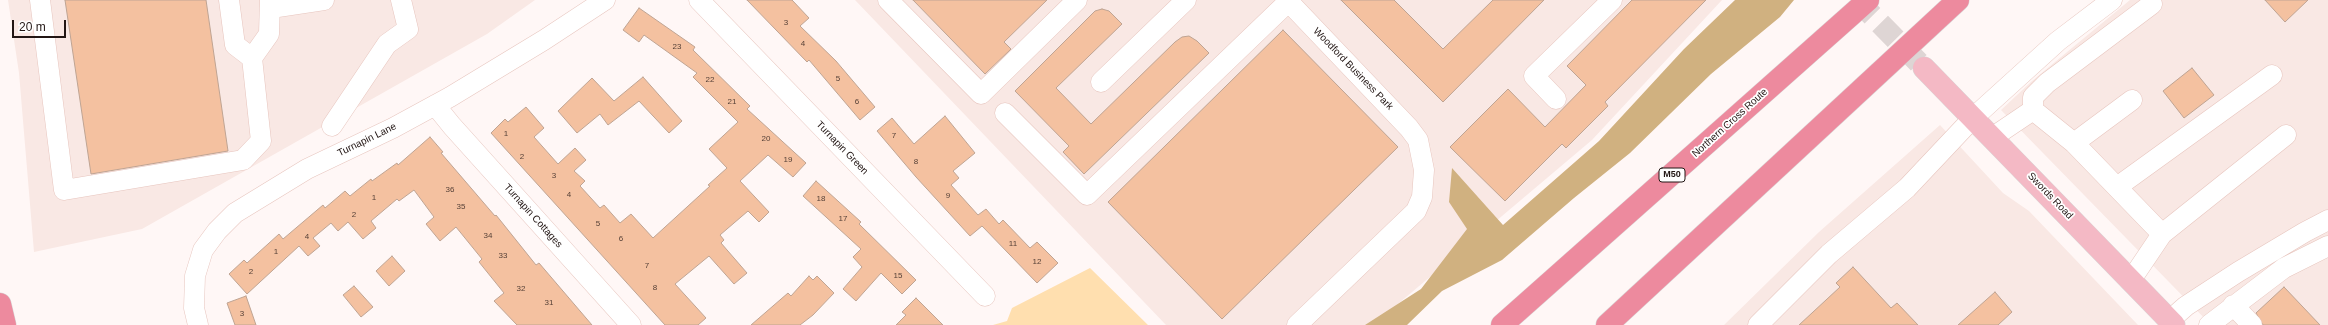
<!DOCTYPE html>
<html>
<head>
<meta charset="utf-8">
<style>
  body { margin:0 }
  #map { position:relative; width:2328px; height:325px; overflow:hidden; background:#fff7f6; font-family:Helvetica,sans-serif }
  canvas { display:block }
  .scale { position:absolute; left:12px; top:20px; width:54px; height:18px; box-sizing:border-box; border:2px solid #221614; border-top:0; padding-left:5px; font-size:12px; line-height:14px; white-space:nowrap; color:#221614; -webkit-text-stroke:3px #fff; paint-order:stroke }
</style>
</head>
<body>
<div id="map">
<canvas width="2328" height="325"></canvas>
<div class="scale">20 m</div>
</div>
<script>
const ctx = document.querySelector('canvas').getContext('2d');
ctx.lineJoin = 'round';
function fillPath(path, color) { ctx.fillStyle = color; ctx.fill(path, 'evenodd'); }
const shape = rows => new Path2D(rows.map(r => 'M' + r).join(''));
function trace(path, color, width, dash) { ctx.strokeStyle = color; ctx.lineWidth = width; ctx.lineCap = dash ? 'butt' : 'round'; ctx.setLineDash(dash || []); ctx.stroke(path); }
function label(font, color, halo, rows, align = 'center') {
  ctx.font = font + ' Helvetica,sans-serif'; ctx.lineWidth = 3.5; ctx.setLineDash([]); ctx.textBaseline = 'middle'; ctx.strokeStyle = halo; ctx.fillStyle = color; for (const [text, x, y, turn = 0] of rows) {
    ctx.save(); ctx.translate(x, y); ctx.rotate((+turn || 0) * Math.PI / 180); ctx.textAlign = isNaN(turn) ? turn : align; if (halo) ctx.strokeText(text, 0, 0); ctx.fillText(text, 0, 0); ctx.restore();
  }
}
fillPath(shape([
  [8,0,535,0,487,34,142,229,34,252,19,73],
  [855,0,1722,0,1592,140,1373,325,1166,325],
  [2130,0,2328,0,2328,325,2211,325,2001,110,2032,81],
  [1940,125,2003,193,2029,211,2138,325,1724,325,1819,232]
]), '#f9e8e4');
fillPath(shape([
  [1090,268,1148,325,993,325,1007,321,1012,308]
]), '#ffdfaf');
fillPath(shape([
  [1735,0,1794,0,1780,17,1711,74,1630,153,1574,198,1502,260,1442,291,1407,325,1365,325,1421,289,1467,229,1449,202,1452,168,1503,225,1599,141,1684,49]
]), '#d0b180');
const building = shape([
  [65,0,206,0,228,151,91,174,65,0],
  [747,0,792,0,809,18,800,26,836,61,875,107,860,120,809,60,807,62,747,0],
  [913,0,1047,0,1004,42,1011,49,985,74,913,0],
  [1341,0,1394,0,1443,49,1493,0,1544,0,1443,102,1341,0],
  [1632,0,1706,0,1605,102,1608,106,1566,148,1562,144,1505,201,1450,147,1508,89,1545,127,1586,85,1567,66,1632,0],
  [2265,0,2308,0,2285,22,2265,0],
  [639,8,695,47,693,50,750,106,747,109,806,163,793,177,768,155,740,181,769,212,759,222,748,211,720,235,724,240,721,243,747,273,734,284,709,256,675,284,706,318,698,325,665,325,491,133,505,119,508,122,526,107,544,128,534,137,558,164,575,148,586,160,574,171,585,181,580,186,600,208,604,205,620,223,631,214,653,238,710,186,708,185,727,168,709,149,738,122,693,77,697,73,644,35,639,42,623,30,639,8],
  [1102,9,1109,11,1122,24,1056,88,1091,124,1175,42,1182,37,1189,36,1197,41,1209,53,1084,174,1063,152,1069,146,1015,91,1095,11,1102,9],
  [1283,30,1398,147,1222,319,1108,202,1283,30],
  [2192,68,2214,95,2184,118,2163,91,2192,68],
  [643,77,682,121,669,133,639,101,608,125,600,114,577,133,558,111,592,78,614,101,643,77],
  [945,116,975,153,953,171,959,178,951,185,978,215,986,209,999,224,1003,220,1030,248,1037,242,1058,263,1037,283,982,226,970,236,916,177,877,131,892,118,914,144,945,116],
  [430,137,443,152,441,153,495,216,496,215,536,265,539,263,592,325,517,325,494,301,504,293,479,262,482,259,456,227,440,241,426,224,434,217,414,190,399,201,397,199,371,221,376,228,363,239,348,222,338,231,331,223,313,238,320,246,308,256,299,246,247,294,229,274,244,260,247,263,279,234,283,239,323,205,325,208,345,191,350,196,371,179,372,181,397,163,398,165,430,137],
  [816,181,861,222,859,224,916,280,902,294,881,273,856,301,843,289,862,267,853,257,861,249,803,196,816,181],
  [392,256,405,271,389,286,376,271,392,256],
  [1853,267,1891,308,1897,303,1918,325,1799,325,1840,287,1836,283,1853,267],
  [809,276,813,280,817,276,834,293,813,315,800,325,751,325,788,293,791,296,809,276],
  [354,286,373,307,361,317,343,295,354,286],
  [2284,287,2320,325,2263,325,2256,313,2284,287],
  [1995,292,2012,312,1998,325,1958,325,1995,292],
  [246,296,256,325,235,325,227,303,246,296],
  [916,298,943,325,896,325,906,315,902,312,916,298]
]);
fillPath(building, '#f4c1a0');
trace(building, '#bfa493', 1);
trace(shape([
  [1857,0,1924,68]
]), '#ded5d4', 22, [22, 11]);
const minor = shape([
  [40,0,64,190,243,160,261,141,252,58,269,34,270,0],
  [229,0,235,45,252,58],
  [699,0,985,296],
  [888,0,981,94,1077,0],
  [1287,0,1409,128,1418,140,1424,170,1422,197,1416,211,1297,325],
  [271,8,324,0],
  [1101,82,1186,0],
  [1556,99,1534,76,1612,0],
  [435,105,452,126,631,325],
  [2033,110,2033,97,2047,83,2152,4],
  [1005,113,1087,195,1288,2],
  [332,126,387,44,408,29,401,0],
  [1993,137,2033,110,2074,143,2132,100],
  [2074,143,2162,234,2131,280],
  [2117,187,2272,75],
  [2162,234,2286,135],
  [2233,305,2252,325],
  [2170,320,2186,306,2238,272,2305,232,2328,220],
  [198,325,194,308,195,276,203,250,217,231,235,213,307,169,393,128,450,97,544,40,605,0],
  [1758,325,1829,254,1907,188,1973,118,2058,41,2112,0],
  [2209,325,2284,268,2328,246]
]);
const major = shape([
  [1924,68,2174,325]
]);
const highway = shape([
  [0,304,5,325],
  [1502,325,1868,0],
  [1607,325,1958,0]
]);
trace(minor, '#e7c5be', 21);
trace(major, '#d7d5d5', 23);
trace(highway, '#d7d5d5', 23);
trace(minor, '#fff', 20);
trace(major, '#f4b9c5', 22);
trace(highway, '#ed8a9e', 22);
label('8px', '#564137', null, [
  ["3",786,23],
  ["4",803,44],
  ["23",677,47],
  ["5",838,79],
  ["22",710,80],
  ["21",732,102],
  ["6",857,102],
  ["1",506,134],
  ["7",894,136],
  ["20",766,139],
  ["2",522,157],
  ["19",788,160],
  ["8",916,162],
  ["3",554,176],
  ["36",450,190],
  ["4",569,195],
  ["9",948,196],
  ["1",374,198],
  ["18",821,199],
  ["35",461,207],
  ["2",354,215],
  ["17",843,219],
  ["5",598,224],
  ["34",488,236],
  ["4",307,237],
  ["6",621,239],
  ["11",1013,244],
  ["1",276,252],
  ["33",503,256],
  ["12",1037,262],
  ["7",647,266],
  ["2",251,272],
  ["15",898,276],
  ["8",655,288],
  ["32",521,289],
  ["31",549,303],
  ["3",242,314]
]);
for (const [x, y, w] of [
  [1672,175,26]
]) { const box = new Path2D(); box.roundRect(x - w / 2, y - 7, w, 14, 3); ctx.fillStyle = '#fff'; ctx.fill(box); trace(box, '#221614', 1); }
label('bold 9px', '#221614', null, [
  ["M50",1672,175]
]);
label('10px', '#221614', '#fff', [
  ["Woodford Business Park",1353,69,46],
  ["Northern Cross Route",1730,123,-42],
  ["Turnapin Lane",367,140,-26],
  ["Turnapin Green",842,148,46],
  ["Swords Road",2050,196,46],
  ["Turnapin Cottages",533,216,48]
]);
</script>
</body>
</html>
